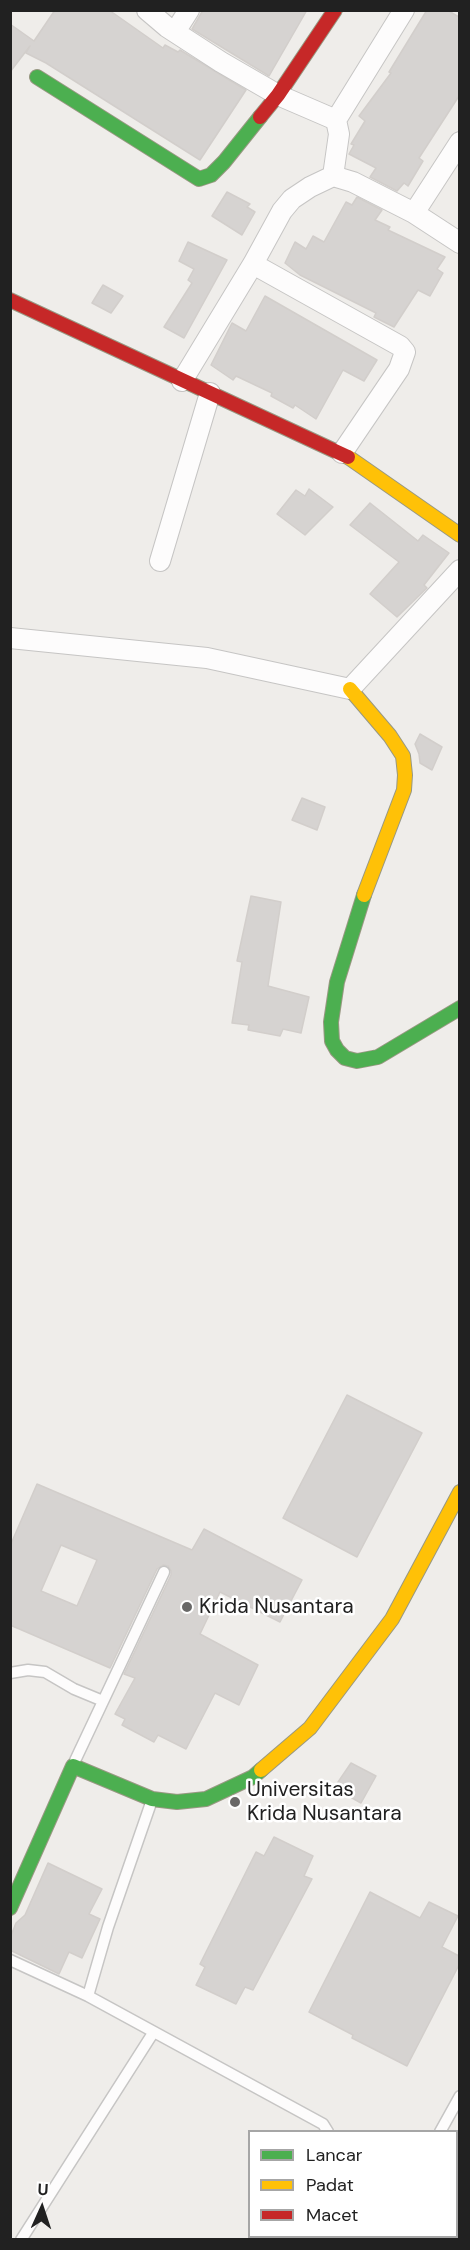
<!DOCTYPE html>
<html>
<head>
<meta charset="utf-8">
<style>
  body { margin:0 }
  #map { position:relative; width:470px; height:2250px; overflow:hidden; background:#efedea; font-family:"DM Sans",sans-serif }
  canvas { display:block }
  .frame { position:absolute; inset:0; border:12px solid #212121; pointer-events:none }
  .legend { position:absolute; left:248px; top:2130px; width:210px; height:108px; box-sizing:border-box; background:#fff; border:2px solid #a6a6a6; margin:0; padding:8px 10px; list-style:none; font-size:18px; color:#212121 }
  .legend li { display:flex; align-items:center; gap:12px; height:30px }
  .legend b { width:30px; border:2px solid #a6a6a6 }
  .north { position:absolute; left:12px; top:2178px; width:60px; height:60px; -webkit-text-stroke:4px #fff; paint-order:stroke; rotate:3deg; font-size:16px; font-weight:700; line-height:24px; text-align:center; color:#212121 }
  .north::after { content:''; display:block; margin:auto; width:21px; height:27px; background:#212121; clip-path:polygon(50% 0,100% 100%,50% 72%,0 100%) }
</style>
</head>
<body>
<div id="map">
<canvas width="470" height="2250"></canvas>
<div class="frame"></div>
<ul class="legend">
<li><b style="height:8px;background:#4caf50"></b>Lancar</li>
<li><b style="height:8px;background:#ffc107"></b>Padat</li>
<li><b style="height:8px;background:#c62828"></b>Macet</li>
</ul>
<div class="north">U</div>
</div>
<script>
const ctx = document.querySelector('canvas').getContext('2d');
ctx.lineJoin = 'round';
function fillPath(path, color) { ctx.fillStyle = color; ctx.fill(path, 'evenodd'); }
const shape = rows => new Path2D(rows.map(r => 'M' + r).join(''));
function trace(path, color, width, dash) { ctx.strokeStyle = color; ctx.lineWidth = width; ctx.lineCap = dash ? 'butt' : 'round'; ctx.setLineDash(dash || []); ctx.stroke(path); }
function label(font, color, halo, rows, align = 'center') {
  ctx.font = font + ' "DM Sans",sans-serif'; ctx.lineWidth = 5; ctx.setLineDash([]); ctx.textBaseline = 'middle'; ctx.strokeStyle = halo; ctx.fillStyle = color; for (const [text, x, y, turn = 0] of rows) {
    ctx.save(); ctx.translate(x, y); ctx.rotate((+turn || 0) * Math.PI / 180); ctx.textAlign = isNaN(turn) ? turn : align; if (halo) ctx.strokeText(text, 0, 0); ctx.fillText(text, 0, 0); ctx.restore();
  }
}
const building = shape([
  [55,10,109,10,163,48,165,45,178,52,180,50,246,90,200,160,46,63,26,53,30,46,10,72,10,24,34,41,55,10],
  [203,10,307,10,269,76,192,29,203,10],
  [427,10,447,10,459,17,459,96,419,158,423,161,408,186,404,183,397,191,370,177,376,168,349,154,354,145,351,144,365,121,359,116,391,73,389,72,427,10],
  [227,192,250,204,247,207,255,212,242,235,212,216,227,192],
  [357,197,382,210,375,220,390,227,388,230,445,257,437,269,443,273,430,296,418,290,394,327,374,317,376,313,300,275,285,263,295,242,306,249,313,236,324,242,346,202,352,205,357,197],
  [188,242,227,260,184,338,164,327,192,283,188,280,194,269,179,261,188,242],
  [103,285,123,296,111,313,92,303,103,285],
  [265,296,377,360,364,381,343,370,316,419,295,405,293,408,271,396,272,393,236,376,233,380,211,365,232,323,246,331,265,296],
  [309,489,333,507,305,535,277,514,296,490,305,496,309,489],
  [370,503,418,541,423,535,449,553,424,585,427,588,397,617,370,594,399,562,350,525,370,503],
  [420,734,442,747,432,770,420,763,419,754,415,744,420,734],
  [302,798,325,807,317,830,292,820,302,798],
  [251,896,281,902,268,986,309,997,301,1033,283,1029,280,1036,248,1030,249,1025,232,1023,242,962,237,961,251,896],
  [347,1395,422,1433,357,1557,283,1518,347,1395],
  [37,1484,192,1550,204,1529,302,1580,280,1622,220,1592,200,1634,258,1665,239,1705,215,1693,186,1749,158,1735,154,1742,122,1725,125,1719,115,1714,135,1678,124,1674,171,1575,171,1571,168,1566,163,1565,157,1569,110,1668,10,1625,10,1546,37,1484],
  [61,1545,97,1560,77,1606,41,1591,61,1545],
  [351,1763,376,1776,361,1803,334,1788,351,1763],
  [274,1837,313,1856,304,1876,312,1879,253,1990,245,1987,236,2004,196,1985,205,1967,200,1964,256,1852,264,1856,274,1837],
  [48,1863,102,1889,89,1914,100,1919,82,1958,69,1952,59,1974,10,1950,10,1938,16,1923,25,1915,48,1863],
  [370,1892,420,1918,429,1902,458,1916,442,1947,459,1956,459,1965,407,2066,352,2038,353,2035,309,2012,370,1892]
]);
fillPath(building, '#d6d3d1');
trace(building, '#d2cecb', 1.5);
const lane = shape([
  [10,1673,28,1670,45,1672,74,1689,103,1701],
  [73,1765,164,1572],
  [10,1960,88,1996,323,2124,328,2132],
  [88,1996,108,1927,152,1800],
  [440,2132,460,2096],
  [21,2240,153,2033],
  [314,2240,314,2236],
  [442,2240,443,2236]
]);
const street = shape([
  [147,10,167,27,221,62,278,95,336,120,339,134,333,176],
  [175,32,189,10],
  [336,120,404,10],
  [414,213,460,142],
  [253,264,400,346,405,352,399,369,342,453],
  [182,381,253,264,282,211,292,199,310,187,333,176,353,182,414,213,460,243],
  [160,561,210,393],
  [10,638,207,658,350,689,460,570]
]);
const fast = shape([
  [37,77,199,179,211,175,224,162,260,117],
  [364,895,337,982,331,1022,332,1041,337,1050,345,1058,357,1061,378,1057,460,1008],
  [10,1908,73,1766,152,1799,177,1802,206,1799,253,1777,261,1770]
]);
const slow = shape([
  [348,457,460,535],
  [350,689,390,736,403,756,405,775,404,790,364,895],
  [261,1770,310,1728,392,1619,460,1492]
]);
const jam = shape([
  [260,117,278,95,335,10],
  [10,300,348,457]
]);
trace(lane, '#c6c5c4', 13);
trace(street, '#c6c5c4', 22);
trace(fast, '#989882', 16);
trace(slow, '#989882', 16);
trace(jam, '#989882', 16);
trace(lane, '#fdfcfc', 10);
trace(street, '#fdfcfc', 20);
trace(fast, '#4caf50', 14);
trace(slow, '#ffc107', 14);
trace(jam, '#c62828', 14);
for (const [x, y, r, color] of [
  [187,1607,6,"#696867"],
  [235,1802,6,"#696867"]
]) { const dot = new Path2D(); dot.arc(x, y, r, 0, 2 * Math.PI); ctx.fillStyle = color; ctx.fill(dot); trace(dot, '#fff', 2); }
label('21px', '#212121', '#fff', [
  ["Krida Nusantara",199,1607],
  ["Universitas",247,1790],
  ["Krida Nusantara",247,1814]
], 'left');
</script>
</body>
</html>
